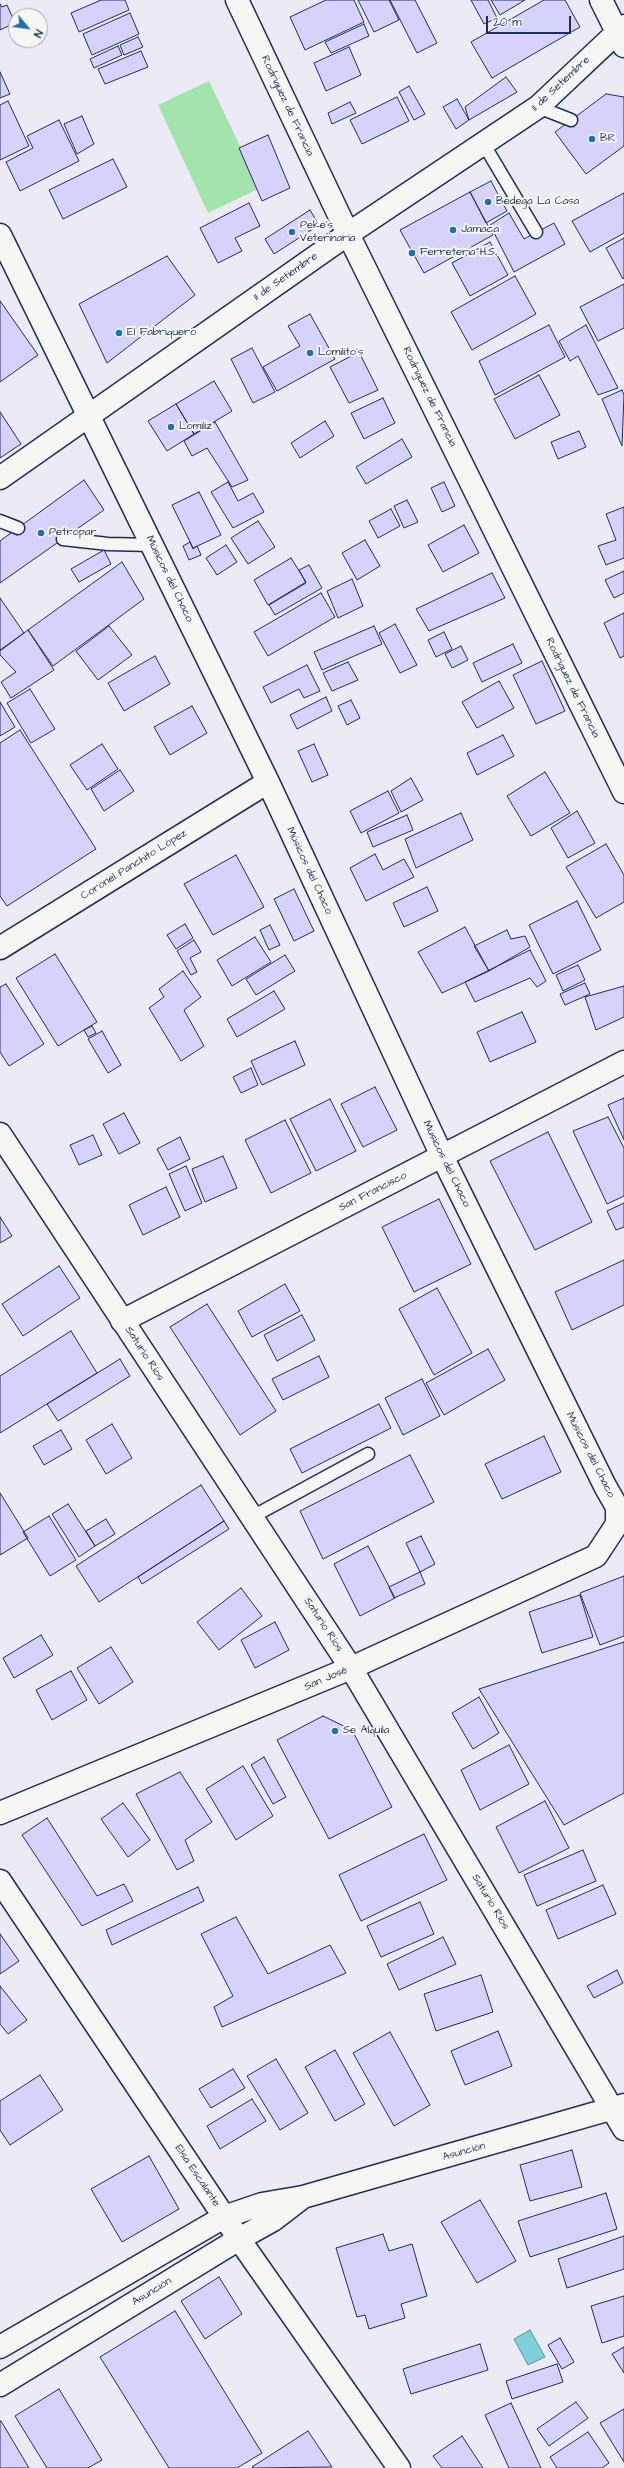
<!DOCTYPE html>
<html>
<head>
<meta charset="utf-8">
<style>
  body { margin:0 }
  #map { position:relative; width:624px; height:2468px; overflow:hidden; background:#ecebf5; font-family:"Architects Daughter",sans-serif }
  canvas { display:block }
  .north { position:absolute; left:8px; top:8px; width:40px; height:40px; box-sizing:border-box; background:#f6f6f2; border:1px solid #9ea6b7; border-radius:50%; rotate:119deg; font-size:11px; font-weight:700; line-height:16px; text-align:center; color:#1b2f5e }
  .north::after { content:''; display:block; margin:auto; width:14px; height:18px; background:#1f6fb2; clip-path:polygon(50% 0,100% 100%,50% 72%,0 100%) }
  .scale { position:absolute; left:486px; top:16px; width:85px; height:18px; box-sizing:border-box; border:2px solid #1b2f5e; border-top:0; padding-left:5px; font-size:12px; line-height:14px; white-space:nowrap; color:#1b2f5e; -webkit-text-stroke:3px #f6f6f2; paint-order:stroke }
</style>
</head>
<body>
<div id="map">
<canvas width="624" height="2468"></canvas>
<div class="north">N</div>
<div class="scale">20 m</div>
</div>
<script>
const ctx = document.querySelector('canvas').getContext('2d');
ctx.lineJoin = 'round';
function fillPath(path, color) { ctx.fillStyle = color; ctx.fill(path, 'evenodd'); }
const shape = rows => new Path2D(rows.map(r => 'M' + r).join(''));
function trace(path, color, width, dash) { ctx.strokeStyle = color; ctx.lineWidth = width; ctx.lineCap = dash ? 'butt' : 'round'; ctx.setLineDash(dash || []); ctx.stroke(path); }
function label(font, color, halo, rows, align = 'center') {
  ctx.font = font + ' "Architects Daughter",sans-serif'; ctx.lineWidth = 4; ctx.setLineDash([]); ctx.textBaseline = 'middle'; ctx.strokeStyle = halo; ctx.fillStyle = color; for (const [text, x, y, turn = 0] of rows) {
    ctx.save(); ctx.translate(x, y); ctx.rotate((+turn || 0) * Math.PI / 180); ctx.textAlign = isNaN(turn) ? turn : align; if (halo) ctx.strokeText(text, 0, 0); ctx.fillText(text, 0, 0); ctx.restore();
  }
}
fillPath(shape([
  [209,81,260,188,208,213,158,105]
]), '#a3e4ae');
const water = shape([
  [530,2330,545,2357,528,2365,514,2339,530,2330]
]);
fillPath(water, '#80d0da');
trace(water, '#5890a8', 1);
const building = shape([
  [101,0,125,0,129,10,79,32,71,13,101,0],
  [326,0,354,0,364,22,305,50,290,17,326,0],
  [358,0,389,0,399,20,374,32,358,0],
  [390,0,415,0,437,43,417,53,390,0],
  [471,0,488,0,497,18,484,24,471,0],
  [491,0,525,0,500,15,491,0],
  [544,0,565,0,580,27,492,78,471,42,544,0],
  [0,4,2,7,7,5,15,23,0,30,0,4],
  [130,13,139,34,92,55,83,34,130,13],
  [364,24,369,36,331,53,325,42,364,24],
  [138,37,143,47,124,55,120,45,138,37],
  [118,46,122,55,94,68,90,59,118,46],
  [349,47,361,75,326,91,314,63,349,47],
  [141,51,148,67,105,84,98,69,141,51],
  [0,72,10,94,0,98,0,72],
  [506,77,517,92,469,120,465,107,506,77],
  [409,86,425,114,414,120,399,92,409,86],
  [606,94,624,97,624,146,586,174,555,132,606,94],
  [397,97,409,121,362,144,350,120,397,97],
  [457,99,469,120,456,129,443,107,457,99],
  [8,101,29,146,0,160,0,105,8,101],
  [350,102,356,113,332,124,328,113,350,102],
  [82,116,94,144,77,154,64,124,82,116],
  [59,120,79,161,20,191,6,162,33,148,27,136,59,120],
  [268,135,290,188,262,201,239,148,268,135],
  [113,159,127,187,63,219,49,190,113,159],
  [491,181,507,211,486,223,470,192,491,181],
  [470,192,493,235,424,273,400,230,470,192],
  [624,193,624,233,590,252,572,221,624,193],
  [249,203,260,226,235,238,242,251,218,263,200,228,249,203],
  [310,210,319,225,274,254,265,239,310,210],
  [509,213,524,239,554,223,565,244,514,272,490,225,509,213],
  [624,238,624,278,623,279,606,248,624,238],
  [490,242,508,275,470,296,452,263,490,242],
  [167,256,195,295,107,363,79,304,167,256],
  [515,276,536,314,472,350,451,312,515,276],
  [624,284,624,328,598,341,580,307,624,284],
  [0,301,38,355,0,382,0,301],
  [310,314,335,359,277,391,263,367,300,346,288,326,310,314],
  [549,325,565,357,495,395,479,361,549,325],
  [586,325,618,388,598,395,578,356,570,361,559,341,586,325],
  [252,348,275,392,253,403,231,359,252,348],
  [359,352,378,390,349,403,330,367,359,352],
  [539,375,560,415,515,439,494,399,539,375],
  [214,381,232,411,194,434,176,404,214,381],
  [622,390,624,395,622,446,602,399,622,390],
  [383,398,395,423,364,439,351,413,383,398],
  [176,404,194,434,167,451,148,421,176,404],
  [0,412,21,444,0,458,0,412],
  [325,421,334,436,300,458,291,443,325,421],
  [215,422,248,480,232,487,207,448,192,456,184,441,215,422],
  [579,431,586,447,558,459,551,442,579,431],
  [402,439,412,457,366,484,356,467,402,439],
  [84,480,104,510,0,583,0,541,84,480],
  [228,482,238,501,253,493,264,512,233,528,211,492,228,482],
  [444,482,455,506,442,512,431,488,444,482],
  [199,492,221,535,193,548,172,505,199,492],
  [407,500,418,522,404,528,394,506,407,500],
  [624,507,624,558,606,565,598,546,616,540,606,514,624,507],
  [391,509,400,526,378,538,369,521,391,509],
  [258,521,275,547,248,564,231,538,258,521],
  [464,525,479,553,443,572,428,545,464,525],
  [365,540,380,566,357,580,342,553,365,540],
  [190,542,193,549,197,546,201,555,189,560,183,546,190,542],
  [226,545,237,562,217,575,206,558,226,545],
  [104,550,111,564,79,582,71,569,104,550],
  [291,558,306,582,268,605,254,580,291,558],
  [122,562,144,599,53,666,28,630,122,562],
  [309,565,322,588,275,615,269,605,306,583,299,570,309,565],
  [624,571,624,593,614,598,605,580,624,571],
  [492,573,505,598,429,631,416,609,492,573],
  [352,579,363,606,338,618,327,591,352,579],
  [321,593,335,617,268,656,254,632,321,593],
  [0,598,24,633,0,650,0,598],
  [624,613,624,656,620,658,604,623,624,613],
  [395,624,417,665,400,673,379,633,395,624],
  [109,626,132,655,98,680,76,651,109,626],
  [374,626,382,644,322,670,314,652,374,626],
  [28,630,54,670,11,698,1,682,16,672,0,655,0,651,28,630],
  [444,632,452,649,436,657,428,640,444,632],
  [513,644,522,663,482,682,473,663,513,644],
  [461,646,468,660,452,668,445,654,461,646],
  [155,656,170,684,124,711,108,683,155,656],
  [542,661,565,711,536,724,513,675,542,661],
  [348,662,358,680,332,691,323,673,348,662],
  [307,665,320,691,304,698,299,689,271,703,263,687,307,665],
  [499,681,514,708,477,728,462,702,499,681],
  [30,689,55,729,31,743,7,703,30,689],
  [326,697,332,711,297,729,290,715,326,697],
  [351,700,360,718,347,725,338,706,351,700],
  [0,702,15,727,0,736,0,702],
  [192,706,207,733,170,755,154,727,192,706],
  [20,730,96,849,7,906,0,896,0,743,20,730],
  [503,735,514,756,477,775,467,753,503,735],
  [102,744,118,769,87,790,70,765,102,744],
  [314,744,328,775,312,782,298,751,314,744],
  [120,770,134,791,104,811,91,789,120,770],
  [545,772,570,813,531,836,507,796,545,772],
  [411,778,423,800,401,812,391,791,411,778],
  [388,791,399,813,361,833,350,811,388,791],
  [577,811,595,843,568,858,551,828,577,811],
  [461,813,473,840,416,868,405,839,461,813],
  [407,815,413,830,373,847,367,832,407,815],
  [606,844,624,875,624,902,596,918,566,867,606,844],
  [375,854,383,870,404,859,414,877,366,901,350,868,375,854],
  [236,855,264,907,213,935,184,884,236,855],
  [427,887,438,911,404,927,393,903,427,887],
  [294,889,314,931,294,941,274,899,294,889],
  [577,901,601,950,553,974,529,925,577,901],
  [185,924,193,938,176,949,167,935,185,924],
  [270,925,280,945,269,950,260,930,270,925],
  [465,927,489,971,442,993,418,952,465,927],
  [507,930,511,939,525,936,530,947,489,971,474,946,507,930],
  [255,937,271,962,232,986,217,960,255,937],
  [194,940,201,952,190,958,197,972,191,975,177,951,194,940],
  [530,950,546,981,537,987,530,978,475,1002,465,982,530,950],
  [55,954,97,1022,58,1046,16,978,55,954],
  [285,955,295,971,256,995,246,979,285,955],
  [578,965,585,980,563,991,556,975,578,965],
  [183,971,201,997,184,1010,204,1046,181,1061,149,1008,164,997,159,989,183,971],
  [585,983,590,994,565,1005,560,994,585,983],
  [6,984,44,1044,9,1066,0,1052,0,987,6,984],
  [624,986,624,1017,596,1030,585,997,624,986],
  [274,991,285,1009,237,1037,227,1019,274,991],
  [522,1012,536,1042,490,1062,477,1032,522,1012],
  [92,1026,96,1033,88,1037,84,1030,92,1026],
  [102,1031,121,1065,108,1073,88,1039,102,1031],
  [295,1041,305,1065,262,1085,251,1061,295,1041],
  [251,1068,258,1085,241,1093,233,1077,251,1068],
  [375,1087,397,1130,363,1147,341,1104,375,1087],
  [624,1098,624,1140,608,1105,624,1098],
  [330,1099,356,1151,316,1171,290,1119,330,1099],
  [124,1113,140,1143,119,1154,103,1124,124,1113],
  [608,1117,624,1148,624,1196,607,1204,573,1131,608,1117],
  [285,1120,311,1173,271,1193,245,1140,285,1120],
  [548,1132,592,1222,535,1250,490,1161,548,1132],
  [93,1135,102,1155,79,1165,70,1145,93,1135],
  [180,1137,190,1159,168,1170,157,1149,180,1137],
  [223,1156,237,1188,205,1202,192,1169,223,1156],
  [186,1166,202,1203,185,1211,169,1174,186,1166],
  [166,1187,180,1217,143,1235,129,1205,166,1187],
  [439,1199,471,1264,414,1292,382,1227,439,1199],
  [624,1203,624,1227,616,1230,607,1211,624,1203],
  [0,1217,12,1236,0,1243,0,1217],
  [624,1260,624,1305,572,1330,555,1292,624,1260],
  [59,1266,80,1298,23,1336,2,1304,59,1266],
  [285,1284,300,1311,252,1337,238,1311,285,1284],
  [437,1288,472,1353,434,1375,399,1309,437,1288],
  [207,1304,276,1411,240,1435,170,1327,207,1304],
  [302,1315,315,1340,277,1361,264,1335,302,1315],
  [71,1331,97,1373,0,1433,0,1376,71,1331],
  [488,1349,505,1380,444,1415,426,1383,488,1349],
  [319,1356,329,1377,283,1400,272,1379,319,1356],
  [120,1359,130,1376,58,1421,47,1404,120,1359],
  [422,1379,440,1416,403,1435,385,1398,422,1379],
  [379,1404,391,1428,302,1473,290,1449,379,1404],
  [112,1424,132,1458,106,1474,86,1440,112,1424],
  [61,1430,72,1449,44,1465,33,1446,61,1430],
  [544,1436,561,1472,502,1499,485,1464,544,1436],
  [410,1455,434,1502,323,1559,300,1511,410,1455],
  [201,1485,224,1521,99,1602,76,1566,201,1485],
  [0,1493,28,1538,0,1555,0,1493],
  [68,1504,95,1546,79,1557,52,1514,68,1504],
  [49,1516,76,1560,50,1576,23,1532,49,1516],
  [106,1519,115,1534,95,1546,86,1531,106,1519],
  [224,1521,229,1529,142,1584,138,1577,224,1521],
  [421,1536,435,1564,420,1572,406,1543,421,1536],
  [368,1546,395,1598,360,1616,334,1564,368,1546],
  [420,1572,425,1584,394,1598,389,1587,420,1572],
  [624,1576,624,1636,600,1645,580,1593,624,1576],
  [241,1588,262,1616,219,1650,197,1622,241,1588],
  [580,1595,593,1637,542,1653,529,1612,580,1595],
  [275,1622,289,1650,255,1668,241,1640,275,1622],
  [41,1635,53,1655,14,1678,3,1658,41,1635],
  [624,1642,624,1793,564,1825,479,1689,624,1642],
  [111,1647,133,1682,99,1704,77,1668,111,1647],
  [71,1671,87,1700,52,1720,36,1690,71,1671],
  [479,1697,499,1733,473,1749,452,1713,479,1697],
  [323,1716,352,1730,392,1807,329,1839,277,1740,323,1716],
  [509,1745,529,1784,480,1810,461,1770,509,1745],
  [264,1757,286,1797,273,1804,251,1765,264,1757],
  [243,1766,273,1816,236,1840,206,1789,243,1766],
  [180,1772,212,1822,185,1840,194,1861,177,1870,136,1794,180,1772],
  [545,1801,569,1848,519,1873,496,1827,545,1801],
  [123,1803,150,1840,128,1857,101,1819,123,1803],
  [47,1818,97,1896,124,1884,133,1901,82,1926,22,1835,47,1818],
  [424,1834,447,1880,361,1921,339,1875,424,1834],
  [583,1850,596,1881,537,1906,524,1875,583,1850],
  [603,1885,616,1914,558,1939,546,1910,603,1885],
  [198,1887,204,1901,112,1945,106,1930,198,1887],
  [420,1902,434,1934,381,1957,367,1926,420,1902],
  [236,1917,268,1974,330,1945,346,1973,222,2027,214,2007,233,1996,201,1934,236,1917],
  [0,1934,19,1961,0,1974,0,1934],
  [443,1937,456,1964,399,1990,387,1964,443,1937],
  [617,1970,623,1983,594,1998,587,1986,617,1970],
  [481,1975,493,2012,436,2031,424,1994,481,1975],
  [0,1986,27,2020,8,2034,0,2024,0,1986],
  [498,2031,512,2066,465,2085,451,2051,498,2031],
  [390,2032,430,2105,394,2126,353,2053,390,2032],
  [335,2050,365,2104,335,2121,305,2067,335,2050],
  [276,2059,308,2113,280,2130,247,2076,276,2059],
  [233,2069,245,2088,211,2108,199,2089,233,2069],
  [40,2075,63,2110,10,2145,0,2130,0,2101,40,2075],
  [252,2099,266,2121,220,2149,207,2126,252,2099],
  [572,2150,582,2187,530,2201,520,2165,572,2150],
  [149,2156,179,2209,122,2242,91,2189,149,2156],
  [606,2193,617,2229,530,2257,518,2221,606,2193],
  [480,2200,516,2261,477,2283,441,2222,480,2200],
  [383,2234,389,2251,412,2244,427,2296,401,2304,405,2318,369,2329,365,2315,357,2317,336,2248,383,2234],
  [624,2236,624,2269,567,2288,558,2259,624,2236],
  [219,2277,242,2314,205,2339,181,2301,219,2277],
  [624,2296,624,2336,602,2343,591,2306,624,2296],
  [175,2311,262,2453,237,2468,169,2468,100,2357,175,2311],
  [560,2338,574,2362,562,2369,548,2345,560,2338],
  [480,2344,488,2370,411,2394,403,2369,480,2344],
  [624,2347,624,2373,612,2354,624,2347],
  [557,2364,563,2382,512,2399,506,2381,557,2364],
  [59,2389,102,2460,88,2468,47,2468,15,2416,59,2389],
  [576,2402,588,2418,549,2446,537,2429,576,2402],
  [511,2403,541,2468,509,2468,485,2415,511,2403],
  [624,2409,624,2462,600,2423,624,2409],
  [0,2421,1,2421,29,2468,0,2468,0,2421],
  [308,2431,332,2467,253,2468,252,2467,308,2431],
  [588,2432,609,2463,602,2468,557,2468,550,2457,588,2432],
  [462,2436,483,2468,442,2468,433,2456,462,2436]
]);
fillPath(building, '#d6d2fb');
trace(building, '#1b2f5e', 1);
const service = shape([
  [538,107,571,120],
  [483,143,536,232],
  [0,521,18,528],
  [63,539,108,544,153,545],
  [252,1517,368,1454]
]);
const minor = shape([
  [237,0,348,234,624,792],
  [0,235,268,782,442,1156,605,1486,617,1507,617,1524,596,1556,351,1668,0,1813],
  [0,948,268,782],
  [122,1321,624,1062],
  [0,1881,239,2239,399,2468],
  [0,2347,224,2217,262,2204,303,2197,624,2105],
  [0,2385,239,2239,273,2220,303,2197]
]);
const tertiary = shape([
  [0,1134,351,1668,624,2129]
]);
const secondary = shape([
  [601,0,624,46],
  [0,478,348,234,538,107,624,26]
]);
trace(service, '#1b2f5e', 15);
trace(minor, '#1b2f5e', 25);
trace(tertiary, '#1b2f5e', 25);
trace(secondary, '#1b2f5e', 25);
trace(service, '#f6f6f2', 12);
trace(minor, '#f6f6f2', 22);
trace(tertiary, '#f6f6f2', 22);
trace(secondary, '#f6f6f2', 22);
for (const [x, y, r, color] of [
  [592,139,4,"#1f6fb2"],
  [488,202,4,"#1f6fb2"],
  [453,230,4,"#1f6fb2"],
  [292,232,4,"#1f6fb2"],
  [412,253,4,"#1f6fb2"],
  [119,333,4,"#1f6fb2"],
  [310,353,4,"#1f6fb2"],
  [171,427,4,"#1f6fb2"],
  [41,533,4,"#1f6fb2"],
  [335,1731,4,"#1f6fb2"]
]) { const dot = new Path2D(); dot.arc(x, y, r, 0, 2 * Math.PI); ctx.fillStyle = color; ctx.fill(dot); trace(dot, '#f6f6f2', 1.5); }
label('11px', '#1b2f5e', '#f6f6f2', [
  ["11 de Setiembre",561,84,-43],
  ["Rodriguez de Francia",287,106,65],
  ["11 de Setiembre",286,277,-35],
  ["Rodriguez de Francia",429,397,64],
  ["Músicos del Chaco",169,579,64],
  ["Rodriguez de Francia",572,688,64],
  ["Coronel Panchito López",134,865,-32],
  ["Músicos del Chaco",309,871,65],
  ["Músicos del Chaco",446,1164,64],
  ["San Francisco",373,1192,-27],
  ["Saturio Ríos",144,1354,57],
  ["Músicos del Chaco",590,1455,63],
  ["Saturio Ríos",323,1625,57],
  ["San José",326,1679,-23],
  ["Saturio Ríos",490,1902,59],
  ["Asunción",464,2152,-16],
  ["Elsa Escalante",197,2176,56],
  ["Asunción",152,2292,-32]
]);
label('11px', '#1b2f5e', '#f6f6f2', [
  ["BR",600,139],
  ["Bedega La Casa",496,202],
  ["Peke's",300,226],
  ["Veterinaria",300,239],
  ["Jamaca",461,230],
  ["Ferreteria H.S.",420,253],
  ["El Fabriquero",127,333],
  ["Lomilito's",318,353],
  ["Lomiliz",179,427],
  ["Petropar",49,533],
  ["Se Alquila",343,1731]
], 'left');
</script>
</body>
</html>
